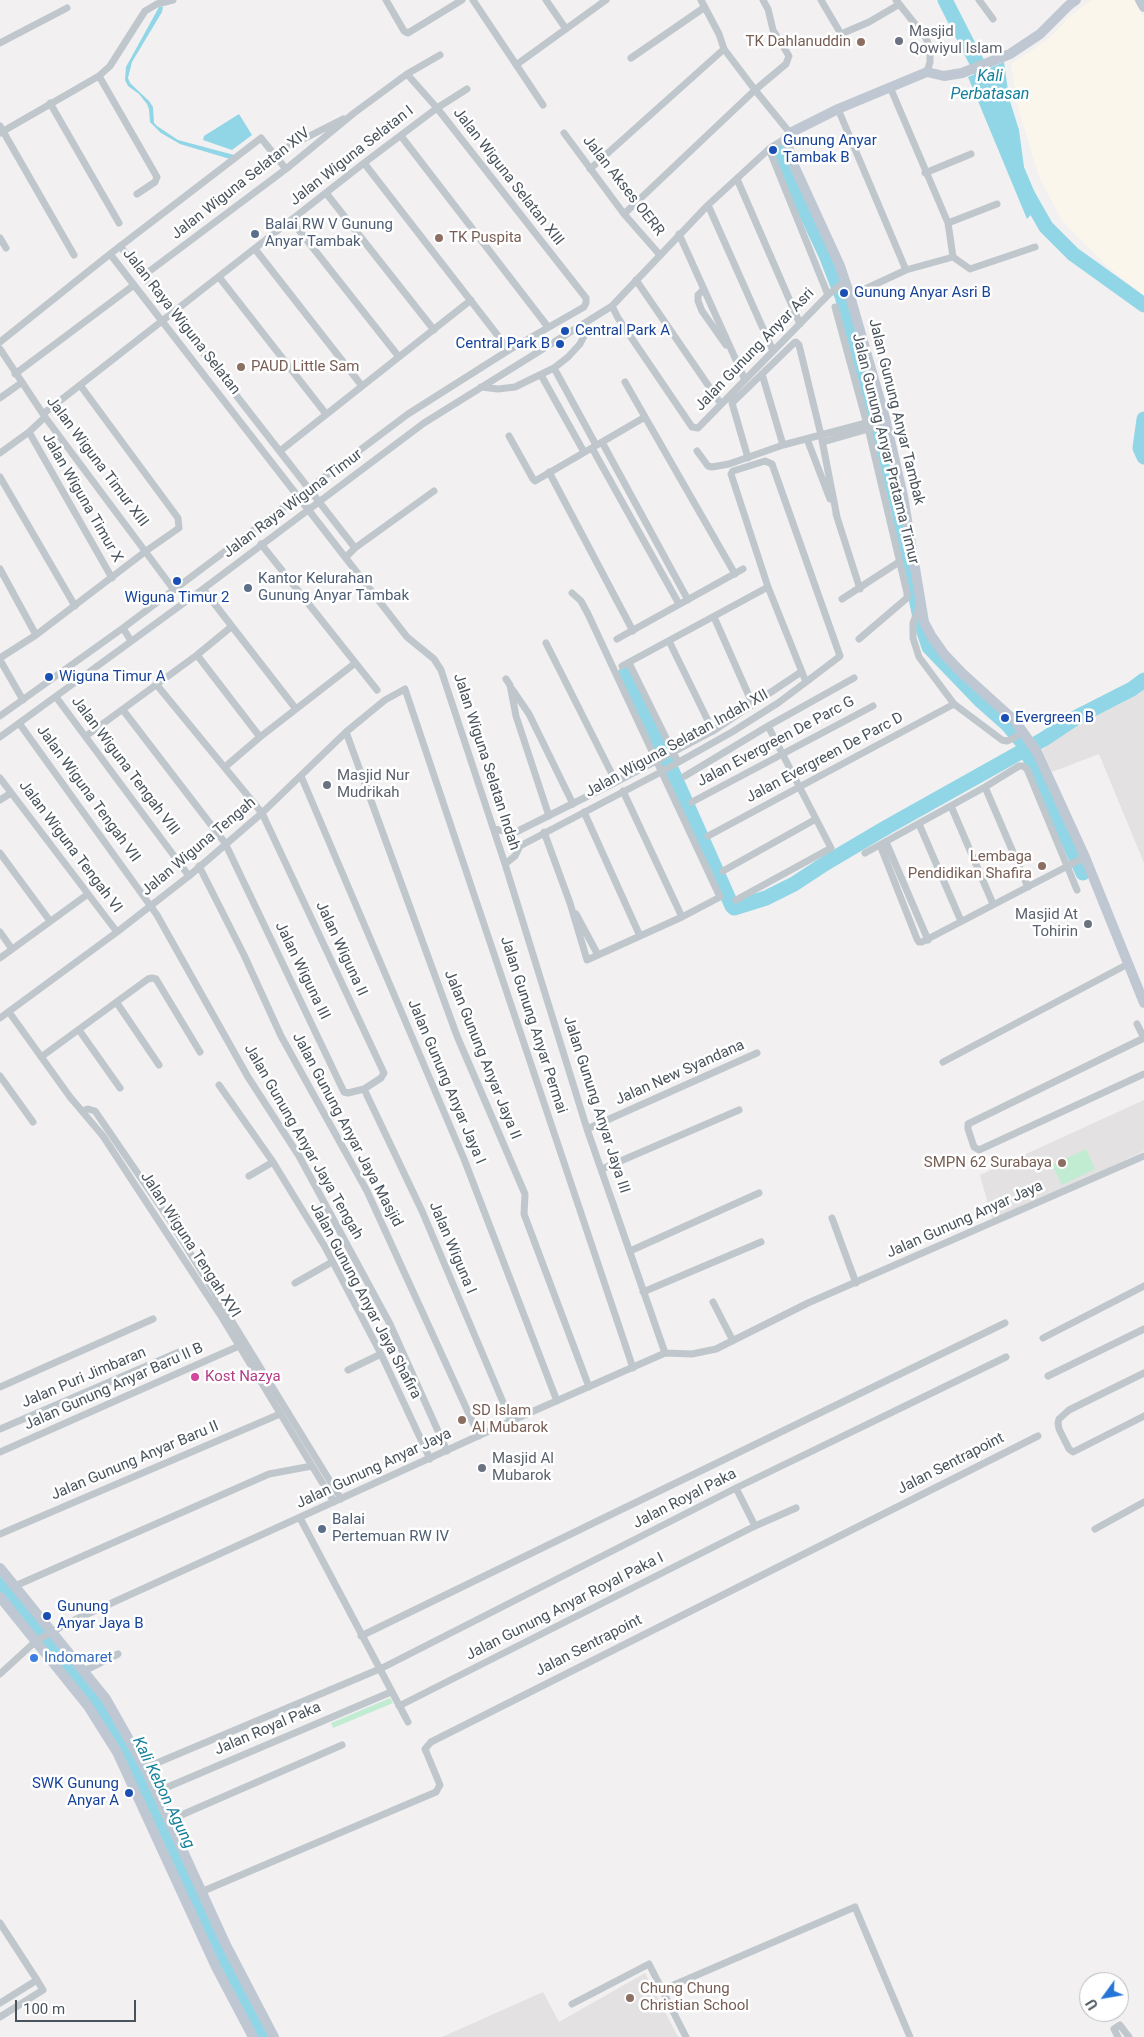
<!DOCTYPE html>
<html>
<head>
<meta charset="utf-8">
<style>
  body { margin:0 }
  #map { position:relative; width:1144px; height:2037px; overflow:hidden; background:#f2f0f0; font-family:Roboto,sans-serif }
  canvas { display:block }
  .north { position:absolute; left:1079px; top:1972px; width:50px; height:50px; box-sizing:border-box; background:#fff; border:1px solid #b6babe; border-radius:50%; rotate:238deg; font-size:14px; font-weight:700; line-height:20px; text-align:center; color:#49535c }
  .north::after { content:''; display:block; margin:auto; width:18px; height:22px; background:#2575d7; clip-path:polygon(50% 0,100% 100%,50% 72%,0 100%) }
  .scale { position:absolute; left:15px; top:2000px; width:121px; height:22px; box-sizing:border-box; border:2px solid #49535c; border-top:0; padding-left:6px; font-size:15px; line-height:18px; white-space:nowrap; color:#49535c; -webkit-text-stroke:4px #fff; paint-order:stroke }
</style>
</head>
<body>
<div id="map">
<canvas width="1144" height="2037"></canvas>
<div class="north">U</div>
<div class="scale">100 m</div>
</div>
<script>
const ctx = document.querySelector('canvas').getContext('2d');
ctx.lineJoin = 'round';
function fillPath(path, color) { ctx.fillStyle = color; ctx.fill(path, 'evenodd'); }
const shape = rows => new Path2D(rows.map(r => 'M' + r).join(''));
function trace(path, color, width, dash) { ctx.strokeStyle = color; ctx.lineWidth = width; ctx.lineCap = dash ? 'butt' : 'round'; ctx.setLineDash(dash || []); ctx.stroke(path); }
function label(font, color, halo, rows, align = 'center') {
  ctx.font = font + ' Roboto,sans-serif'; ctx.lineWidth = 5; ctx.setLineDash([]); ctx.textBaseline = 'middle'; ctx.strokeStyle = halo; ctx.fillStyle = color; for (const [text, x, y, turn = 0] of rows) {
    ctx.save(); ctx.translate(x, y); ctx.rotate((+turn || 0) * Math.PI / 180); ctx.textAlign = isNaN(turn) ? turn : align; if (halo) ctx.strokeText(text, 0, 0); ctx.fillText(text, 0, 0); ctx.restore();
  }
}
fillPath(shape([
  [1092,0,1134,0,1144,18,1144,296,1105,264,1063,222,1039,177,1018,108,1011,64,1047,40,1071,15]
]), '#fbf6eb');
fillPath(shape([
  [1144,688,1144,863,1099,754,1052,772,1042,750,1083,716,1118,705,1140,693],
  [1144,1100,1144,1151,1089,1177,992,1219,980,1175],
  [645,1973,678,2037,442,2037,543,1992,559,2022]
]), '#e3e1e1');
fillPath(shape([
  [1086,1149,1095,1169,1062,1185,1052,1165],
  [390,1698,393,1703,333,1728,331,1723]
]), '#c1ecd1');
fillPath(shape([
  [159,7,163,7,162,12,132,62,128,78,130,83,149,101,153,107,154,123,157,126,178,140,234,155,230,159,180,144,161,133,150,122,149,109,147,104,139,94,128,86,125,80,126,67],
  [1004,62,1009,98,1019,130,1024,167,1040,205,1027,219,968,77],
  [239,114,252,135,232,150,203,140,204,136]
]), '#91d6e6');
trace(shape([
  [945,0,991,90],
  [776,149,826,255,842,296,879,431,899,512,921,623,929,647,981,701,1008,725,1027,748,1029,756,1083,873],
  [1026,192,1046,227,1073,254,1144,305],
  [1144,419,1140,448,1144,457],
  [625,674,673,773,732,906,734,908,766,898,794,884,826,863,887,827,1044,739,1077,717,1132,689,1144,680],
  [0,1584,51,1644,101,1710,128,1755,227,1970,263,2037]
]), '#91d6e6', 15);
trace(shape([
  [386,0,404,31,408,33,462,0],
  [473,0,543,105],
  [546,0,566,29],
  [701,0,719,34,724,49,755,90,790,133],
  [821,0,841,34,869,22,898,5],
  [896,0,926,38,930,49,930,62,927,72],
  [979,0,993,19],
  [0,43,67,8],
  [631,58,705,7],
  [516,65,606,0],
  [99,76,157,177,155,182,137,194],
  [890,87,948,223,953,257],
  [50,103,119,223],
  [838,109,906,270],
  [0,126,74,255],
  [0,133,99,76,110,66,145,11,157,4,173,0],
  [564,133,624,214,660,255],
  [401,136,548,327],
  [274,154,343,119],
  [364,163,509,350],
  [590,169,724,49],
  [925,173,971,154],
  [737,179,800,324],
  [326,193,434,330],
  [708,205,773,351],
  [624,214,755,90,786,64,789,56,773,30,768,9,763,0],
  [291,220,399,357],
  [948,223,997,204],
  [679,234,745,380],
  [0,238,6,248],
  [120,246,355,548],
  [255,249,362,386],
  [110,254,407,637,434,659,441,670,505,864,587,1129,665,1353],
  [143,276,286,169,354,113,407,74,440,55],
  [219,277,326,414],
  [636,280,721,404],
  [704,289,698,295,698,301,702,311,726,345],
  [828,295,845,281],
  [850,296,906,270,953,257,970,269,1035,247],
  [612,306,618,318,692,427,698,428,828,295,769,149],
  [835,307,868,428,907,593,907,598,859,639],
  [0,342,110,254,261,138,286,169],
  [0,349,45,417,174,590],
  [554,368,596,445],
  [15,374,134,285],
  [762,374,783,445],
  [541,375,584,452],
  [481,387,498,389,515,387,554,368,568,357,580,344,585,334,587,322],
  [0,398,21,383],
  [43,414,364,163,437,108,467,89],
  [645,417,735,574],
  [29,432,112,578],
  [509,436,533,479,535,481,645,417,625,382],
  [807,439,830,499],
  [602,442,688,600],
  [823,442,886,424],
  [592,448,679,604],
  [280,451,471,300],
  [697,451,708,466,712,467,729,464,783,445,885,418],
  [0,453,29,432,45,417],
  [748,458,732,403,794,343,796,342,799,345,821,435,837,517],
  [549,472,633,631],
  [0,477,75,606],
  [836,514,860,589],
  [261,544,377,690],
  [346,557,355,548,434,491],
  [0,569,36,635],
  [203,589,296,709],
  [842,599,899,562],
  [920,605,913,623,913,638,919,657,954,704,1002,740,1007,741,1014,738,1023,730],
  [714,617,753,705],
  [123,628,131,641],
  [617,639,743,569],
  [669,641,713,731],
  [546,643,616,782],
  [197,655,260,737],
  [0,658,36,635,146,551,179,528,178,518,80,385],
  [0,660,23,700],
  [629,663,678,762],
  [622,666,768,587],
  [506,679,510,685,516,716,549,816],
  [512,689,529,714,573,804],
  [56,697,189,876],
  [123,710,225,843,344,1092,348,1093,364,1089,381,1078,384,1073,262,813,156,684],
  [0,716,123,628,408,414,509,350,584,307,586,303,586,298,437,108,407,74],
  [19,723,157,915,248,1077,299,1156,390,1324,447,1451],
  [346,732,457,1036,525,1194,524,1214,589,1387],
  [86,736,197,655,231,627],
  [0,737,203,589,424,423,612,306,708,205,769,149,786,138],
  [225,767,260,737,354,664],
  [301,776,464,1159,557,1401],
  [685,776,768,726,854,678],
  [0,778,117,932],
  [985,787,1028,887],
  [623,791,682,917],
  [0,800,11,793],
  [692,802,873,706],
  [951,806,993,904],
  [584,812,640,936],
  [919,824,961,921],
  [494,829,514,833,616,782,713,731,801,672],
  [544,832,570,903,587,960,682,917,720,897,588,614,581,601,572,593],
  [708,836,954,704],
  [886,842,928,940],
  [880,845,917,939,919,942,922,942,1085,857],
  [0,853,50,921],
  [865,853,985,787,1019,766,1023,766,1027,769,1077,890],
  [505,864,515,856,520,846,661,772,732,732,778,703,806,682,839,657,840,656,772,464,765,461,733,471,731,474,768,587,806,682],
  [199,866,244,955,281,1036,367,1191,479,1436],
  [723,871,816,819],
  [736,900,831,848,768,726],
  [576,914,598,955],
  [0,932,12,949],
  [0,958,88,894],
  [117,1003,159,1065],
  [9,1012,70,1097,103,1136,221,1316,334,1502],
  [0,1018,117,932,189,876,262,813,346,732,385,700,405,689,633,1368],
  [1137,1024,1144,1038],
  [79,1030,120,1088],
  [1144,1038,968,1124,968,1129,974,1147,979,1150,1144,1074],
  [41,1057,148,979,152,978,156,979,200,1052],
  [943,1062,1128,964],
  [0,1076,33,1122],
  [219,1085,273,1162,325,1247,381,1354,430,1459],
  [364,1089,422,1211,511,1421],
  [82,1111,88,1109,95,1111,171,1222,341,1499],
  [587,1129,757,1053],
  [602,1169,739,1110],
  [249,1176,273,1162],
  [832,1218,856,1283],
  [630,1251,759,1193],
  [295,1283,332,1262],
  [643,1292,761,1242],
  [713,1302,733,1341],
  [1043,1338,1144,1286],
  [348,1370,381,1354],
  [1144,1373,1069,1410,1059,1419,1058,1423,1059,1429,1069,1449,1073,1452,1144,1416],
  [1048,1376,1144,1329],
  [0,1387,153,1319],
  [0,1429,179,1352],
  [0,1452,239,1346],
  [736,1488,755,1526],
  [300,1518,408,1722],
  [1095,1529,1144,1502],
  [0,1534,280,1414],
  [15,1586,269,1474,312,1466],
  [361,1636,1005,1323],
  [84,1671,118,1654],
  [0,1674,36,1641,70,1622,511,1421,665,1353,692,1354,716,1349,808,1303,1144,1156],
  [399,1706,755,1526,796,1508],
  [145,1768,382,1668,736,1488,1006,1357],
  [156,1792,391,1692],
  [170,1820,342,1745],
  [201,1892,436,1792,440,1785,425,1749,431,1742,1038,1436],
  [0,1923,37,1980],
  [662,1990,855,1907,910,2037],
  [0,2003,37,1980,43,1990,0,2017],
  [572,2004,649,1964,686,2037],
  [1118,2037,1114,2029,1120,2025,1129,2037]
]), '#bfc7cd', 7);
trace(shape([
  [1076,0,1069,5,1040,34,1010,54,962,73,944,76,927,72,838,109,790,133,786,138,792,161,840,266,850,296,885,418,903,496,924,622,932,637,944,654,962,673,1015,721,1037,752,1085,857,1144,1003],
  [1140,0,1144,7],
  [0,1568,106,1699,145,1768,226,1945,274,2037],
  [0,1597,88,1706,117,1752,216,1967,253,2037]
]), '#bfc8d2', 10);
for (const [x, y, r, color] of [
  [899,41,5,"#6b7280"],
  [861,42,5,"#8d6e63"],
  [773,150,5,"#1a4fb4"],
  [255,234,5,"#5c6f8a"],
  [439,238,5,"#8d6e63"],
  [844,293,5,"#1a4fb4"],
  [565,331,5,"#1a4fb4"],
  [560,344,5,"#1a4fb4"],
  [241,367,5,"#8d6e63"],
  [177,581,5,"#1a4fb4"],
  [248,588,5,"#5c6f8a"],
  [49,677,5,"#1a4fb4"],
  [1005,718,5,"#1a4fb4"],
  [327,785,5,"#6b7280"],
  [1042,866,5,"#8d6e63"],
  [1088,924,5,"#6b7280"],
  [1062,1163,5,"#8d6e63"],
  [195,1377,5,"#d1479c"],
  [462,1420,5,"#8d6e63"],
  [482,1468,5,"#6b7280"],
  [322,1529,5,"#5c6f8a"],
  [47,1616,5,"#1a4fb4"],
  [34,1658,5,"#3f7fe0"],
  [129,1793,5,"#1a4fb4"],
  [630,1998,5,"#8d6e63"]
]) { const dot = new Path2D(); dot.arc(x, y, r, 0, 2 * Math.PI); ctx.fillStyle = color; ctx.fill(dot); trace(dot, '#fff', 2); }
label('15px', '#5b616d', '#fff', [
  ["Masjid",909,32],
  ["Qowiyul Islam",909,49],
  ["Masjid Nur",337,776],
  ["Mudrikah",337,793],
  ["Masjid At",1078,915,"right"],
  ["Tohirin",1078,932,"right"],
  ["Masjid Al",492,1459],
  ["Mubarok",492,1476]
], 'left');
label('15px', '#785e54', '#fff', [
  ["TK Dahlanuddin",851,42,"right"],
  ["TK Puspita",449,238],
  ["PAUD Little Sam",251,367],
  ["Lembaga",1032,857,"right"],
  ["Pendidikan Shafira",1032,874,"right"],
  ["SMPN 62 Surabaya",1052,1163,"right"],
  ["SD Islam",472,1411],
  ["Al Mubarok",472,1428],
  ["Chung Chung",640,1989],
  ["Christian School",640,2006]
], 'left');
label('15px', '#164399', '#fff', [
  ["Gunung Anyar",783,141],
  ["Tambak B",783,158],
  ["Gunung Anyar Asri B",854,293],
  ["Central Park A",575,331],
  ["Central Park B",550,344,"right"],
  ["Wiguna Timur 2",177,598,"center"],
  ["Wiguna Timur A",59,677],
  ["Evergreen B",1015,718],
  ["Gunung",57,1607],
  ["Anyar Jaya B",57,1624],
  ["SWK Gunung",119,1784,"right"],
  ["Anyar A",119,1801,"right"]
], 'left');
label('15px', '#49535c', '#fff', [
  ["Jalan Wiguna Selatan I",352,156,-38],
  ["Jalan Wiguna Selatan XIII",508,177,52],
  ["Jalan Wiguna Selatan XIV",241,184,-38],
  ["Jalan Akses OERR",623,186,52],
  ["Jalan Raya Wiguna Selatan",181,322,52],
  ["Jalan Gunung Anyar Asri",755,350,-46],
  ["Jalan Gunung Anyar Tambak",896,412,76],
  ["Jalan Gunung Anyar Pratama Timur",885,449,76],
  ["Jalan Wiguna Timur XIII",97,462,53],
  ["Jalan Wiguna Timur X",82,498,60],
  ["Jalan Raya Wiguna Timur",293,504,-37],
  ["Jalan Evergreen De Parc G",776,742,-28],
  ["Jalan Wiguna Selatan Indah XII",677,744,-29],
  ["Jalan Evergreen De Parc D",825,758,-28],
  ["Jalan Wiguna Selatan Indah",486,762,72],
  ["Jalan Wiguna Tengah VIII",125,766,53],
  ["Jalan Wiguna Tengah VII",88,794,54],
  ["Jalan Wiguna Tengah VI",70,847,53],
  ["Jalan Wiguna Tengah",199,847,-40],
  ["Jalan Wiguna II",341,949,65],
  ["Jalan Wiguna III",302,971,64],
  ["Jalan Gunung Anyar Permai",533,1025,72],
  ["Jalan Gunung Anyar Jaya II",482,1055,68],
  ["Jalan New Syandana",680,1073,-24],
  ["Jalan Gunung Anyar Jaya I",446,1082,67],
  ["Jalan Gunung Anyar Jaya III",596,1105,72],
  ["Jalan Gunung Anyar Jaya Masjid",347,1130,62],
  ["Jalan Gunung Anyar Jaya Tengah",303,1142,60],
  ["Jalan Gunung Anyar Jaya",965,1220,-24],
  ["Jalan Wiguna Tengah XVI",190,1245,57],
  ["Jalan Wiguna I",452,1248,67],
  ["Jalan Gunung Anyar Jaya Shafira",365,1301,62],
  ["Jalan Puri Jimbaran",84,1378,-23],
  ["Jalan Gunung Anyar Baru II B",114,1387,-24],
  ["Jalan Gunung Anyar Baru II",135,1461,-23],
  ["Jalan Sentrapoint",951,1464,-27],
  ["Jalan Gunung Anyar Jaya",374,1469,-25],
  ["Jalan Royal Paka",685,1499,-27],
  ["Jalan Gunung Anyar Royal Paka I",565,1607,-27],
  ["Jalan Sentrapoint",589,1646,-27],
  ["Jalan Royal Paka",268,1729,-23]
]);
label('15px', '#4e5e75', '#fff', [
  ["Balai RW V Gunung",265,225],
  ["Anyar Tambak",265,242],
  ["Kantor Kelurahan",258,579],
  ["Gunung Anyar Tambak",258,596],
  ["Balai",332,1520],
  ["Pertemuan RW IV",332,1537]
], 'left');
label('15px', '#b23c85', '#fff', [
  ["Kost Nazya",205,1377]
], 'left');
label('15px', '#366cbe', '#fff', [
  ["Indomaret",44,1658]
], 'left');
label('italic 16px', '#16809b', '#fff', [
  ["Kali",990,77],
  ["Perbatasan",990,95],
  ["Kali Kebon Agung",163,1793,64]
]);
</script>
</body>
</html>
